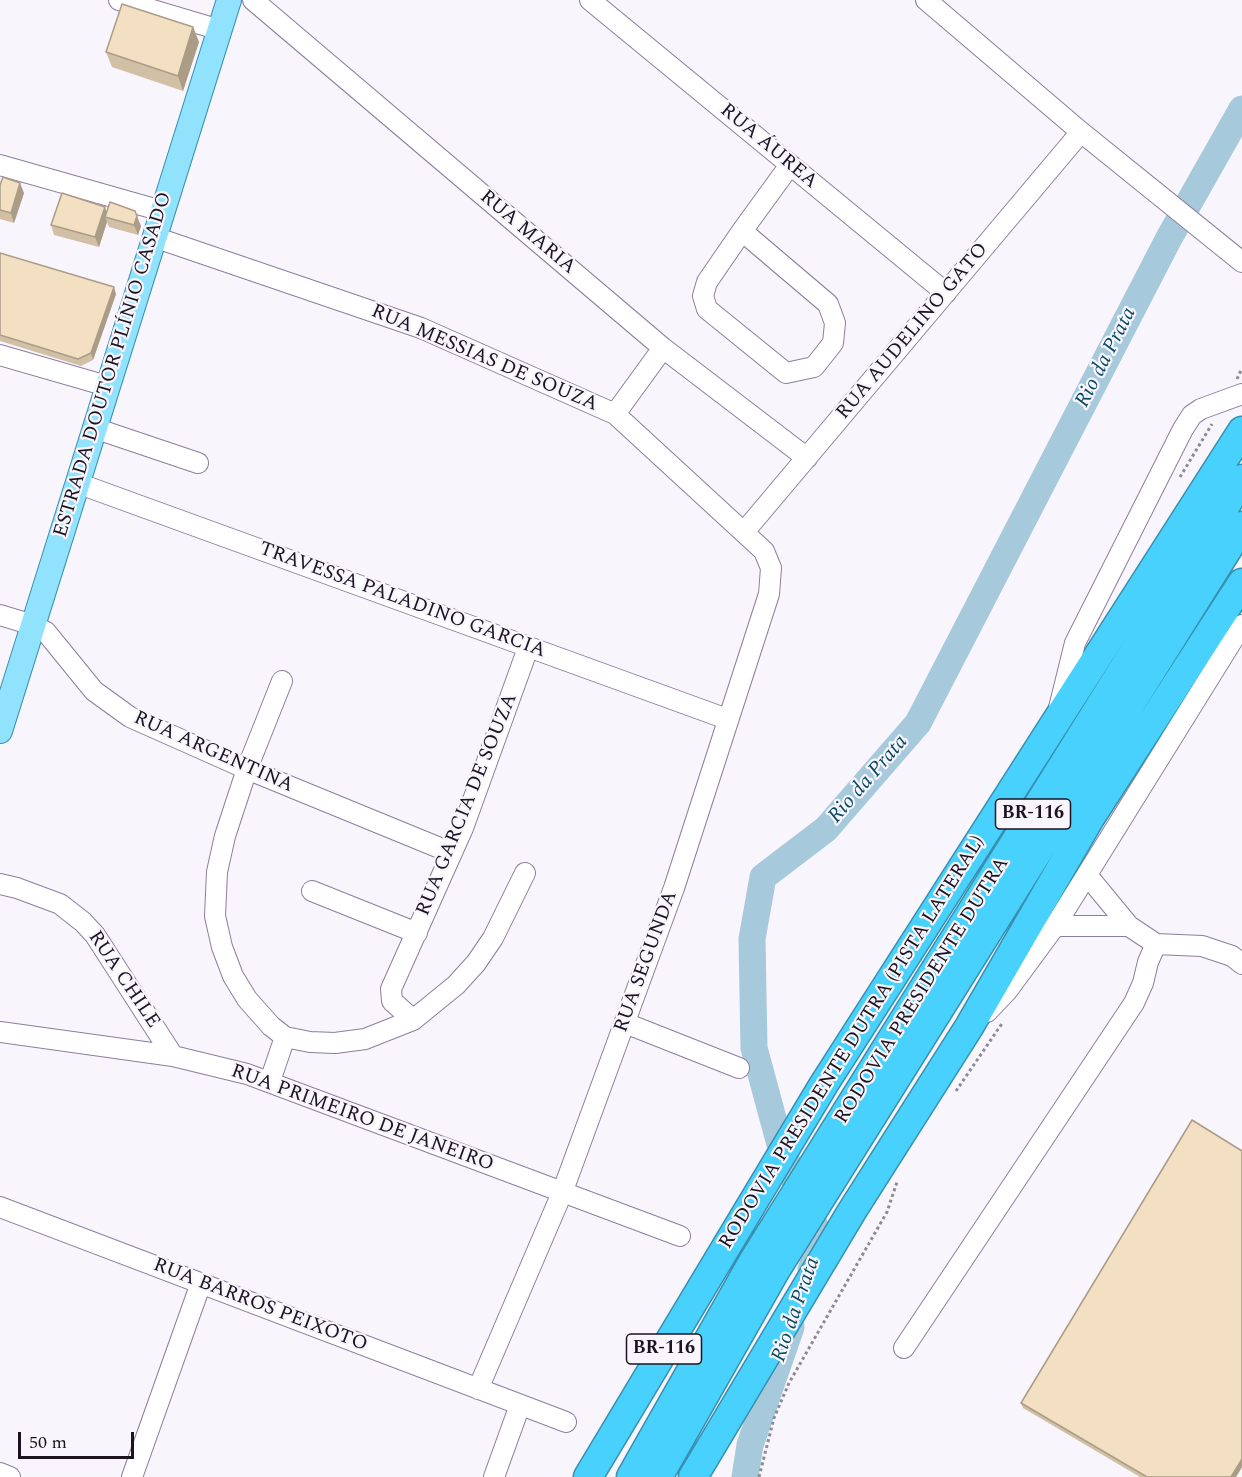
<!DOCTYPE html>
<html>
<head>
<meta charset="utf-8">
<style>
  body { margin:0 }
  #map { position:relative; width:1242px; height:1477px; overflow:hidden; background:#f8f5fc; font-family:Spectral,serif }
  canvas { display:block }
  .scale { position:absolute; left:18px; top:1432px; width:116px; height:27px; box-sizing:border-box; border:3px solid #1b1521; border-top:0; padding-left:8px; font-size:18px; line-height:21px; white-space:nowrap; color:#1b1521; -webkit-text-stroke:4px #f8f5fc; paint-order:stroke }
</style>
</head>
<body>
<div id="map">
<canvas width="1242" height="1477"></canvas>
<div class="scale">50 m</div>
</div>
<script>
const ctx = document.querySelector('canvas').getContext('2d');
ctx.lineJoin = 'round';
const shape = rows => new Path2D(rows.map(r => 'M' + r).join(''));
function trace(path, color, width, dash) { ctx.strokeStyle = color; ctx.lineWidth = width; ctx.lineCap = dash ? 'butt' : 'round'; ctx.setLineDash(dash || []); ctx.stroke(path); }
function fillPath(path, color) { ctx.fillStyle = color; ctx.fill(path, 'evenodd'); }
function label(font, color, halo, rows, align = 'center') {
  ctx.font = font + ' Spectral,serif'; ctx.lineWidth = 4.5; ctx.setLineDash([]); ctx.textBaseline = 'middle'; ctx.strokeStyle = halo; ctx.fillStyle = color; for (const [text, x, y, turn = 0] of rows) {
    ctx.save(); ctx.translate(x, y); ctx.rotate((+turn || 0) * Math.PI / 180); ctx.textAlign = isNaN(turn) ? turn : align; if (halo) ctx.strokeText(text, 0, 0); ctx.fillText(text, 0, 0); ctx.restore();
  }
}
trace(shape([
  [811,1270,821,1240,781,1148,754,1048,752,939,763,877,826,829,918,723,1169,238,1242,109],
  [745,1477,750,1445,791,1327]
]), '#a7c9dc', 27);
const minor = shape([
  [119,0,220,30],
  [253,0,663,348,807,458],
  [590,0,946,293],
  [926,0,1081,132,1242,262],
  [0,165,162,211],
  [742,231,828,304,835,323,833,343,814,367,786,373,707,309,703,296,707,282,742,231],
  [742,231,790,165],
  [154,237,421,328,615,414,764,551,771,568,769,594,674,888,562,1193,478,1389],
  [0,355,107,386],
  [615,414,663,348],
  [94,428,198,463],
  [77,483,727,719],
  [744,532,1081,132],
  [0,615,33,625,46,632,94,691,130,717,247,769,452,853],
  [282,681,247,769,225,836,217,872,215,916,222,947,233,976,247,999,271,1026,285,1037,310,1042,335,1043,365,1039,413,1020,456,985,476,963,493,938,525,873],
  [1059,708,1075,643,1183,429,1192,415,1201,409,1242,394],
  [0,884,17,888,60,904,83,922,95,935,173,1056],
  [312,891,417,933],
  [1055,926,1129,926],
  [1156,944,1202,946,1232,956,1242,964],
  [987,1012,1007,991,1055,926,1242,625],
  [413,1020,392,1001,391,989,463,828,528,648],
  [625,1023,739,1068],
  [0,1032,173,1056,247,1074,680,1236],
  [270,1081,285,1037],
  [0,1207,566,1422],
  [904,1348,1134,1003,1143,983,1148,962,1156,944,1129,926,1087,875],
  [0,1473,10,1477],
  [132,1477,201,1283],
  [494,1477,520,1405]
]);
const major = shape([
  [0,731,229,0]
]);
const highway = shape([
  [588,1477,824,1084,1242,431],
  [631,1477,754,1260,1242,479],
  [658,1477,775,1271,1242,526],
  [693,1477,852,1211,969,1027,1090,818,1242,583]
]);
trace(minor, '#8d7e9d', 22);
trace(major, '#388faf', 26);
trace(highway, '#388faf', 31);
trace(shape([
  [1237,379,1242,368],
  [1180,477,1212,424],
  [956,1091,1003,1022],
  [759,1477,774,1418,789,1383,887,1212,897,1182]
]), '#8e8a93', 3, [3, 3]);
trace(minor, '#fff', 20);
trace(major, '#91e3fd', 24);
trace(highway, '#47d1fc', 28);
fillPath(shape([
  [193,27,199,42,183,91,112,67,106,52],
  [0,185,24,193,14,223,0,219],
  [107,212,141,226,138,235,109,227,107,222,99,247,54,235,51,225],
  [0,253,116,294,93,360,81,366,0,341],
  [1242,1151,1242,1467,1236,1477,1140,1477,1023,1408,1021,1403]
]), '#d1c0a6');
fillPath(shape([
  [193,27,199,42,183,91,178,76],
  [20,183,24,193,14,223,11,213],
  [105,207,108,217,105,217,107,222,99,247,95,237],
  [135,211,141,226,138,235,134,225],
  [114,287,116,294,93,360,91,353],
  [1242,1459,1242,1467,1236,1477,1231,1477]
]), '#aa9c87');
const building = shape([
  [122,4,193,27,178,76,106,52,122,4],
  [3,177,20,183,11,213,0,210,0,185,3,177],
  [62,193,105,207,95,237,51,225,62,193],
  [110,202,135,211,137,216,134,225,105,217,110,202],
  [0,253,114,287,91,353,78,359,0,335,0,253],
  [1192,1120,1242,1151,1242,1459,1231,1477,1147,1477,1021,1403,1192,1120]
]);
fillPath(building, '#f3dfc1');
trace(building, '#aa9c87', 1.5);
for (const [x, y, w] of [
  [1033,814,75],
  [664,1349,75]
]) { const box = new Path2D(); box.roundRect(x - w / 2, y - 15, w, 30, 4.5); ctx.fillStyle = '#f8f5fc'; ctx.fill(box); trace(box, '#1b1521', 1.5); }
label('bold 18px', '#1b1521', null, [
  ["BR-116",1033,814],
  ["BR-116",664,1349]
]);
label('20px', '#1b1521', '#f8f5fc', [
  ["RUA ÁUREA",768,147,40],
  ["RUA MARIA",527,233,40],
  ["RUA AUDELINO GATO",913,332,-50],
  ["RUA MESSIAS DE SOUZA",484,359,23],
  ["ESTRADA DOUTOR PLÍNIO CASADO",114,365,-73],
  ["TRAVESSA PALADINO GARCIA",402,601,20],
  ["RUA ARGENTINA",213,753,24],
  ["RUA GARCIA DE SOUZA",468,805,-68],
  ["RUA SEGUNDA",647,962,-70],
  ["RUA CHILE",123,980,56],
  ["RODOVIA PRESIDENTE DUTRA",923,991,-58],
  ["RODOVIA PRESIDENTE DUTRA (PISTA LATERAL)",853,1043,-58],
  ["RUA PRIMEIRO DE JANEIRO",362,1119,20],
  ["RUA BARROS PEIXOTO",260,1306,21]
]);
label('italic 21px', '#094b65', '#f8f5fc', [
  ["Rio da Prata",1107,358,-63],
  ["Rio da Prata",869,780,-49],
  ["Rio da Prata",797,1310,-71]
]);
</script>
</body>
</html>
